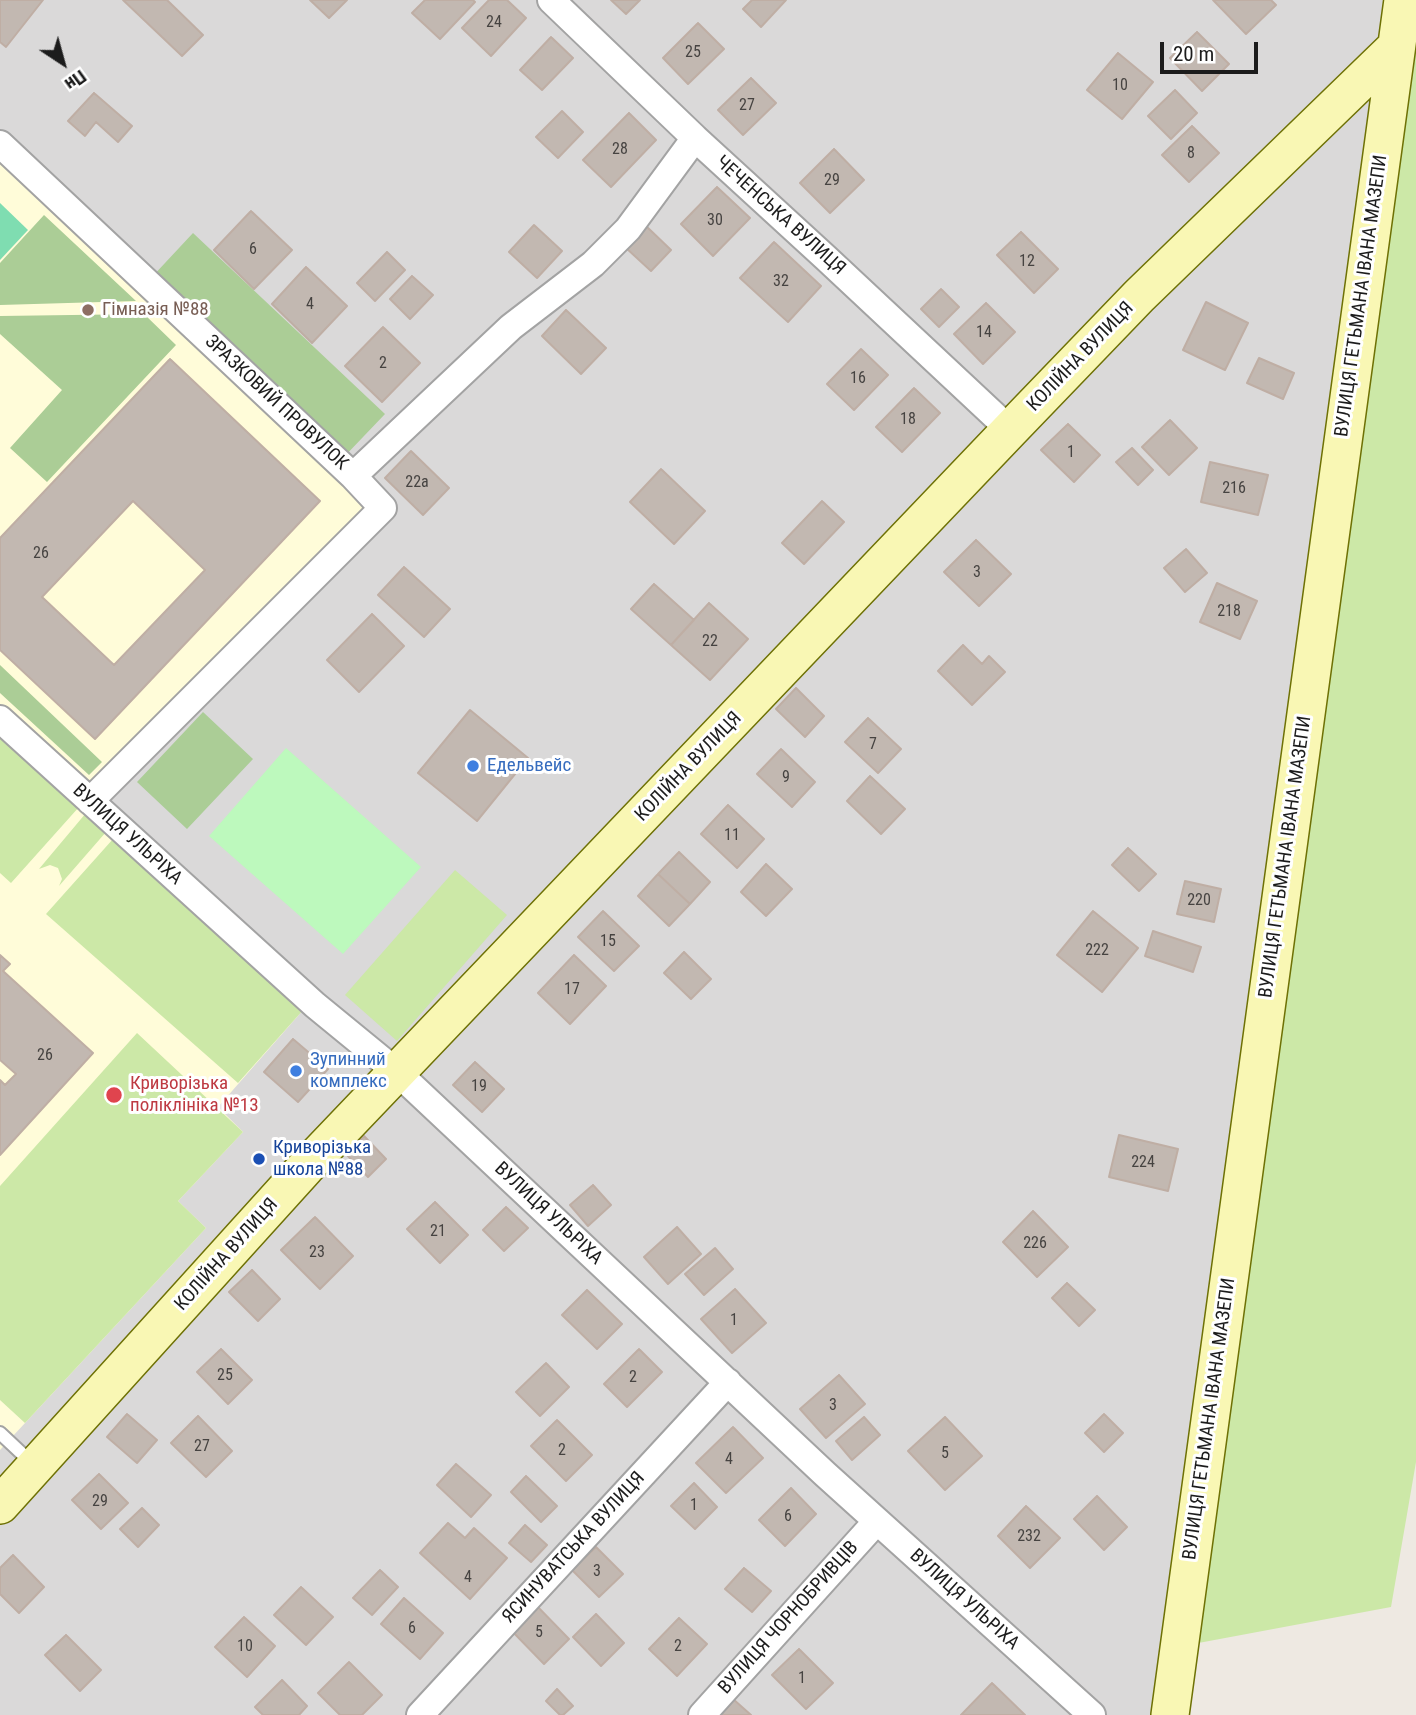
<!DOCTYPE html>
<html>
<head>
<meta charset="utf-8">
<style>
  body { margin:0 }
  #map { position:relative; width:1416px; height:1715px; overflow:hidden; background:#eee9e2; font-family:"Roboto Condensed",sans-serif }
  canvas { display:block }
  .north { position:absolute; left:28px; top:28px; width:70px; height:70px; -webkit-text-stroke:5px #fff; paint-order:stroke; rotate:144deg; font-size:19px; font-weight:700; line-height:28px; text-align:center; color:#1c1c1c }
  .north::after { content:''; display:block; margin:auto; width:24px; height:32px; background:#1c1c1c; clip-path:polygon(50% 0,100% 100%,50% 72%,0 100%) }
  .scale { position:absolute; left:1160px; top:42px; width:98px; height:32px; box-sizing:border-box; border:4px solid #1c1c1c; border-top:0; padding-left:9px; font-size:21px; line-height:24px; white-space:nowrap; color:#1c1c1c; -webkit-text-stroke:5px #fff; paint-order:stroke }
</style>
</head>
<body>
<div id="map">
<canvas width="1416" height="1715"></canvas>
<div class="north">Пн</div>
<div class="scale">20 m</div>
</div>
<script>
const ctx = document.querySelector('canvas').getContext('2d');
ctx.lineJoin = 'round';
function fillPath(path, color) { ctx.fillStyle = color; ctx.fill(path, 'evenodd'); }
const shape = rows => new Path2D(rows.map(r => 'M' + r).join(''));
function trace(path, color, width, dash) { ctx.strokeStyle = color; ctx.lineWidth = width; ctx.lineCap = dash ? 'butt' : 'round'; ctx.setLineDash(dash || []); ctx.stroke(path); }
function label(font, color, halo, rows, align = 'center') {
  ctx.font = font + ' "Roboto Condensed",sans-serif'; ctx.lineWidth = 6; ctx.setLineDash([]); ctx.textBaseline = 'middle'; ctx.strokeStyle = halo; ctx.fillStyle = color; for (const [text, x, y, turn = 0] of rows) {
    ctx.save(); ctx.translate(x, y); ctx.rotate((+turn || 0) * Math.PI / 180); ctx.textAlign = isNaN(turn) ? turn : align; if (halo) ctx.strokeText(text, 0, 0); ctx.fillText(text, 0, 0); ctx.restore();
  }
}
fillPath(shape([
  [0,0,1403,0,1170,1715,0,1715]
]), '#dad9d9');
fillPath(shape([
  [0,144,383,508,90,801,0,719],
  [0,736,304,1009,218,1107,243,1132,178,1201,206,1228,0,1450]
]), '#fffcd9');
fillPath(shape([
  [1416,35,1416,1462,1391,1607,1177,1647],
  [0,736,79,807,11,883,0,873],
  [86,813,106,832,59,886,62,879,58,868,50,865,39,869],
  [113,839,304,1009,238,1083,46,914],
  [455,870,507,915,397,1041,345,995],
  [137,1033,243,1132,178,1201,206,1228,25,1423,0,1400,0,1186]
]), '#cce8a7');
fillPath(shape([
  [44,215,136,301,0,305,0,263],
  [193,233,385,414,342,459,151,278],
  [144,314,176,345,47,482,10,448,62,390,0,334,0,316],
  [0,665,102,762,89,775,0,693],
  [203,712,253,759,187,829,137,782]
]), '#abcd96');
fillPath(shape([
  [286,748,421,867,343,954,209,836]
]), '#bdf9bd');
fillPath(shape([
  [0,203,28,230,0,260]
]), '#7fddb1');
const building = shape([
  [0,0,43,0,6,47,0,42,0,0],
  [123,0,167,0,203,35,182,56,123,0],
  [310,0,347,0,329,18,310,0],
  [425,0,473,0,475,2,440,39,412,13,425,0],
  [489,0,507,0,526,18,491,56,462,28,489,0],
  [611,0,640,0,626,14,611,0],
  [752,0,786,0,761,27,743,9,752,0],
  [1213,0,1271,0,1276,5,1246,34,1213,0],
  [698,23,724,49,688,84,663,58,698,23],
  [1197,32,1229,64,1202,91,1170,58,1197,32],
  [551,37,573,58,542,90,520,70,551,37],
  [1118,53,1153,82,1122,119,1087,90,1118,53],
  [751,78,776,103,743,135,718,110,751,78],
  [1175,90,1197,113,1171,139,1148,116,1175,90],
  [94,93,132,126,118,142,96,122,85,136,68,121,94,93],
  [562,111,583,132,558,158,536,137,562,111],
  [629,113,656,140,611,187,583,160,629,113],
  [1192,126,1219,153,1189,182,1162,155,1192,126],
  [834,149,864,180,830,213,800,183,834,149],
  [717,187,750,218,713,256,681,224,717,187],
  [251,211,292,250,254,289,214,250,251,211],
  [534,225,562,251,537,278,509,252,534,225],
  [646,226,671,250,651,271,625,247,646,226],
  [1021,232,1058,269,1034,293,997,255,1021,232],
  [774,242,821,286,788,322,740,278,774,242],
  [387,252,405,270,375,301,357,283,387,252],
  [306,267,347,306,312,343,272,304,306,267],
  [412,276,433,295,410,319,390,299,412,276],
  [941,289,959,307,939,327,921,309,941,289],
  [1206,302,1248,323,1225,370,1183,350,1206,302],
  [986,303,1015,332,983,364,954,334,986,303],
  [566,310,606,348,581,374,542,336,566,310],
  [383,327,420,363,382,402,345,366,383,327],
  [861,349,888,375,854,410,827,384,861,349],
  [1259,358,1294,373,1283,399,1247,383,1259,358],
  [170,359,320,501,95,739,0,650,0,538,170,359],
  [133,501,205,570,114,665,42,597,133,501],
  [914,388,940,413,902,452,876,427,914,388],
  [1170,420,1197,448,1169,475,1142,447,1170,420],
  [1068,424,1100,455,1074,482,1041,450,1068,424],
  [1132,448,1153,470,1138,485,1116,462,1132,448],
  [411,451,449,488,423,515,385,478,411,451],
  [1210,462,1268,475,1258,515,1201,502,1210,462],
  [661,469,705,511,674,544,630,502,661,469],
  [822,501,844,522,804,564,782,543,822,501],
  [976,540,1011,574,979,606,944,572,976,540],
  [1186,549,1207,573,1185,592,1164,568,1186,549],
  [404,567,450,609,424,637,378,595,404,567],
  [1217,583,1257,601,1240,639,1200,622,1217,583],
  [654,584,694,620,671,645,631,609,654,584],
  [709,603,748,639,710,680,671,645,709,603],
  [372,614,404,646,359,692,327,660,372,614],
  [963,645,982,664,989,656,1005,672,972,705,938,671,963,645],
  [796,688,824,716,805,737,776,709,796,688],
  [470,710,528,758,477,821,418,773,470,710],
  [868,718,901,749,878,773,845,742,868,718],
  [781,749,815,782,792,807,757,774,781,749],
  [870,776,905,809,881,834,847,801,870,776],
  [728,805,764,839,737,868,701,834,728,805],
  [1128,848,1156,874,1139,891,1112,865,1128,848],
  [679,852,710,882,690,904,658,874,679,852],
  [766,864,792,889,766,916,741,892,766,864],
  [658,874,690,904,669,926,638,896,658,874],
  [1185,881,1221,889,1214,922,1177,914,1185,881],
  [603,911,639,946,614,971,578,937,603,911],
  [1093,911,1138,948,1102,992,1057,955,1093,911],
  [1153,931,1201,947,1193,972,1145,956,1153,931],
  [684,952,711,979,691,999,664,973,684,952],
  [0,955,10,964,3,971,93,1053,0,1155,0,1080,5,1085,16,1074,0,1060,0,955],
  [574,955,606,986,570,1024,538,993,574,955],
  [293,1039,328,1069,298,1102,264,1072,293,1039],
  [475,1062,504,1089,482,1112,453,1085,475,1062],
  [1119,1135,1178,1149,1168,1191,1109,1177,1119,1135],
  [364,1136,386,1159,368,1177,346,1154,364,1136],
  [593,1185,611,1205,588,1226,570,1205,593,1185],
  [435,1202,468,1235,440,1263,407,1229,435,1202],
  [506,1207,528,1228,504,1251,483,1230,506,1207],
  [1033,1211,1068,1247,1037,1277,1003,1242,1033,1211],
  [315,1217,353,1256,320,1289,281,1250,315,1217],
  [677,1227,701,1254,668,1284,644,1257,677,1227],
  [715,1248,733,1269,704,1295,685,1274,715,1248],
  [252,1270,280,1299,258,1321,229,1292,252,1270],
  [1067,1283,1095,1310,1079,1326,1052,1298,1067,1283],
  [735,1289,766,1323,732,1353,701,1319,735,1289],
  [587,1290,622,1324,597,1349,562,1315,587,1290],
  [221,1349,252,1380,228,1404,197,1372,221,1349],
  [639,1349,662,1372,627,1407,604,1384,639,1349],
  [546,1363,569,1387,540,1416,516,1392,546,1363],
  [839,1375,865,1404,826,1438,800,1409,839,1375],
  [127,1414,157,1440,137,1463,107,1437,127,1414],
  [1104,1414,1123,1433,1104,1452,1085,1433,1104,1414],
  [198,1416,232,1451,206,1477,171,1443,198,1416],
  [864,1417,880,1435,852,1460,836,1441,864,1417],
  [945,1417,982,1456,945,1490,908,1451,945,1417],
  [557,1420,592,1455,566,1481,531,1446,557,1420],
  [733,1427,763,1458,726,1493,696,1463,733,1427],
  [456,1464,491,1495,471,1517,437,1485,456,1464],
  [99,1474,128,1503,101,1529,72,1500,99,1474],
  [526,1476,557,1506,541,1522,511,1492,526,1476],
  [694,1483,717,1507,695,1529,671,1506,694,1483],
  [791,1488,816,1514,785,1546,759,1520,791,1488],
  [1097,1496,1127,1527,1104,1550,1074,1519,1097,1496],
  [1026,1506,1060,1538,1030,1568,998,1536,1026,1506],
  [142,1508,159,1525,138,1547,120,1529,142,1508],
  [448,1523,465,1538,474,1528,507,1558,470,1599,420,1553,448,1523],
  [525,1525,547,1545,531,1562,509,1543,525,1525],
  [596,1547,623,1574,599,1597,572,1570,596,1547],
  [13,1555,44,1587,19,1613,0,1594,0,1568,13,1555],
  [744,1568,771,1591,752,1612,725,1589,744,1568],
  [380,1570,398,1587,372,1615,353,1598,380,1570],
  [301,1587,333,1617,306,1645,274,1615,301,1587],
  [404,1598,443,1633,420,1659,381,1624,404,1598],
  [534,1603,569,1639,544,1664,509,1628,534,1603],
  [596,1614,624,1643,601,1666,573,1637,596,1614],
  [244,1617,275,1646,247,1677,215,1647,244,1617],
  [679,1618,707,1644,677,1676,649,1649,679,1618],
  [66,1635,101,1670,80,1691,45,1655,66,1635],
  [799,1649,833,1683,806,1709,772,1675,799,1649],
  [349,1662,382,1695,362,1715,340,1715,318,1693,349,1662],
  [282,1680,307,1706,299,1715,263,1715,255,1707,282,1680],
  [992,1683,1025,1715,961,1715,992,1683],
  [557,1689,573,1706,563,1715,560,1715,546,1701,557,1689],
  [733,1699,751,1715,718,1715,733,1699]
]);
fillPath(building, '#c2b8b1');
trace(building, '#bfaea4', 2);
const lane = shape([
  [0,1433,33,1464]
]);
const street = shape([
  [551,0,695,138,826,258,1010,430],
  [0,144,353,476,511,327,593,264,628,229,695,138],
  [0,719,315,1005,398,1073,825,1474,1092,1715],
  [90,801,383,508,353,476],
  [420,1715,728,1382],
  [702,1715,877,1521]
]);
const secondary = shape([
  [0,1505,306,1167,1010,430,1139,296,1396,47],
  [1170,1715,1403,0]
]);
trace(lane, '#a3a3a3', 16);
trace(street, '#a3a3a3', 30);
trace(secondary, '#6e7105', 40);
trace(lane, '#fff', 12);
trace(street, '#fff', 26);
trace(secondary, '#f9f7b4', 37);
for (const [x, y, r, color] of [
  [88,310,7,"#8d6e63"],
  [473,766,7,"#3f7fe0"],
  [296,1071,7,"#3f7fe0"],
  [114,1095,9,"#e0444e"],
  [259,1159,7,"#1a4fb4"]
]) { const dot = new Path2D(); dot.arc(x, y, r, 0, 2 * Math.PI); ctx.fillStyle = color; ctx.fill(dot); trace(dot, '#fff', 2.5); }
label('16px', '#464341', null, [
  ["24",494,23],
  ["25",693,53],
  ["10",1120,86],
  ["27",747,106],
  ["28",620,150],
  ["8",1191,154],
  ["29",832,181],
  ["30",715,221],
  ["6",253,250],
  ["12",1027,262],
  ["32",781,282],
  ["4",310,305],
  ["14",984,333],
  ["2",383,364],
  ["16",858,379],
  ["18",908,420],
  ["1",1071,453],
  ["22а",417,483],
  ["216",1234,489],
  ["26",41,554],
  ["3",977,573],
  ["218",1229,612],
  ["22",710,642],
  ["7",873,745],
  ["9",786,778],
  ["11",732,836],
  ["220",1199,901],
  ["15",608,942],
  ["222",1097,951],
  ["17",572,990],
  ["26",45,1056],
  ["19",479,1087],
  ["224",1143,1163],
  ["21",438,1232],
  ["226",1035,1244],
  ["23",317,1253],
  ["1",734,1321],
  ["25",225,1376],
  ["2",633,1378],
  ["3",833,1406],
  ["27",202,1447],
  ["2",562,1451],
  ["5",945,1454],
  ["4",729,1460],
  ["29",100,1502],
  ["1",694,1506],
  ["6",788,1517],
  ["232",1029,1537],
  ["3",597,1572],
  ["4",468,1578],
  ["6",412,1629],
  ["5",539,1633],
  ["10",245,1647],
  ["2",678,1647],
  ["1",802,1679]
]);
label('19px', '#1c1c1c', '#fff', [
  ["ЧЕЧЕНСЬКА ВУЛИЦЯ",780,216,42],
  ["ВУЛИЦЯ ГЕТЬМАНА ІВАНА МАЗЕПИ",1362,296,-82],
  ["КОЛІЙНА ВУЛИЦЯ",1081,357,-46],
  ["ЗРАЗКОВИЙ ПРОВУЛОК",276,403,43],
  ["КОЛІЙНА ВУЛИЦЯ",689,767,-46],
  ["ВУЛИЦЯ УЛЬРІХА",127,835,42],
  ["ВУЛИЦЯ ГЕТЬМАНА ІВАНА МАЗЕПИ",1286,857,-82],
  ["ВУЛИЦЯ УЛЬРІХА",548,1214,43],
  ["КОЛІЙНА ВУЛИЦЯ",227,1255,-48],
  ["ВУЛИЦЯ ГЕТЬМАНА ІВАНА МАЗЕПИ",1210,1419,-82],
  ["ЯСИНУВАТСЬКА ВУЛИЦЯ",574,1548,-47],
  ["ВУЛИЦЯ УЛЬРІХА",964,1600,42],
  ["ВУЛИЦЯ ЧОРНОБРИВЦІВ",789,1618,-48]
]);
label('19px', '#785e54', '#fff', [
  ["Гімназія №88",102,310]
], 'left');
label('19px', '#366cbe', '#fff', [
  ["Едельвейс",487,766],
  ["Зупинний",310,1060],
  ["комплекс",310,1082]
], 'left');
label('19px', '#be3a42', '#fff', [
  ["Криворізька",130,1084],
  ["поліклініка №13",130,1106]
], 'left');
label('19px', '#164399', '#fff', [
  ["Криворізька",273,1148],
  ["школа №88",273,1170]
], 'left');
</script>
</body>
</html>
